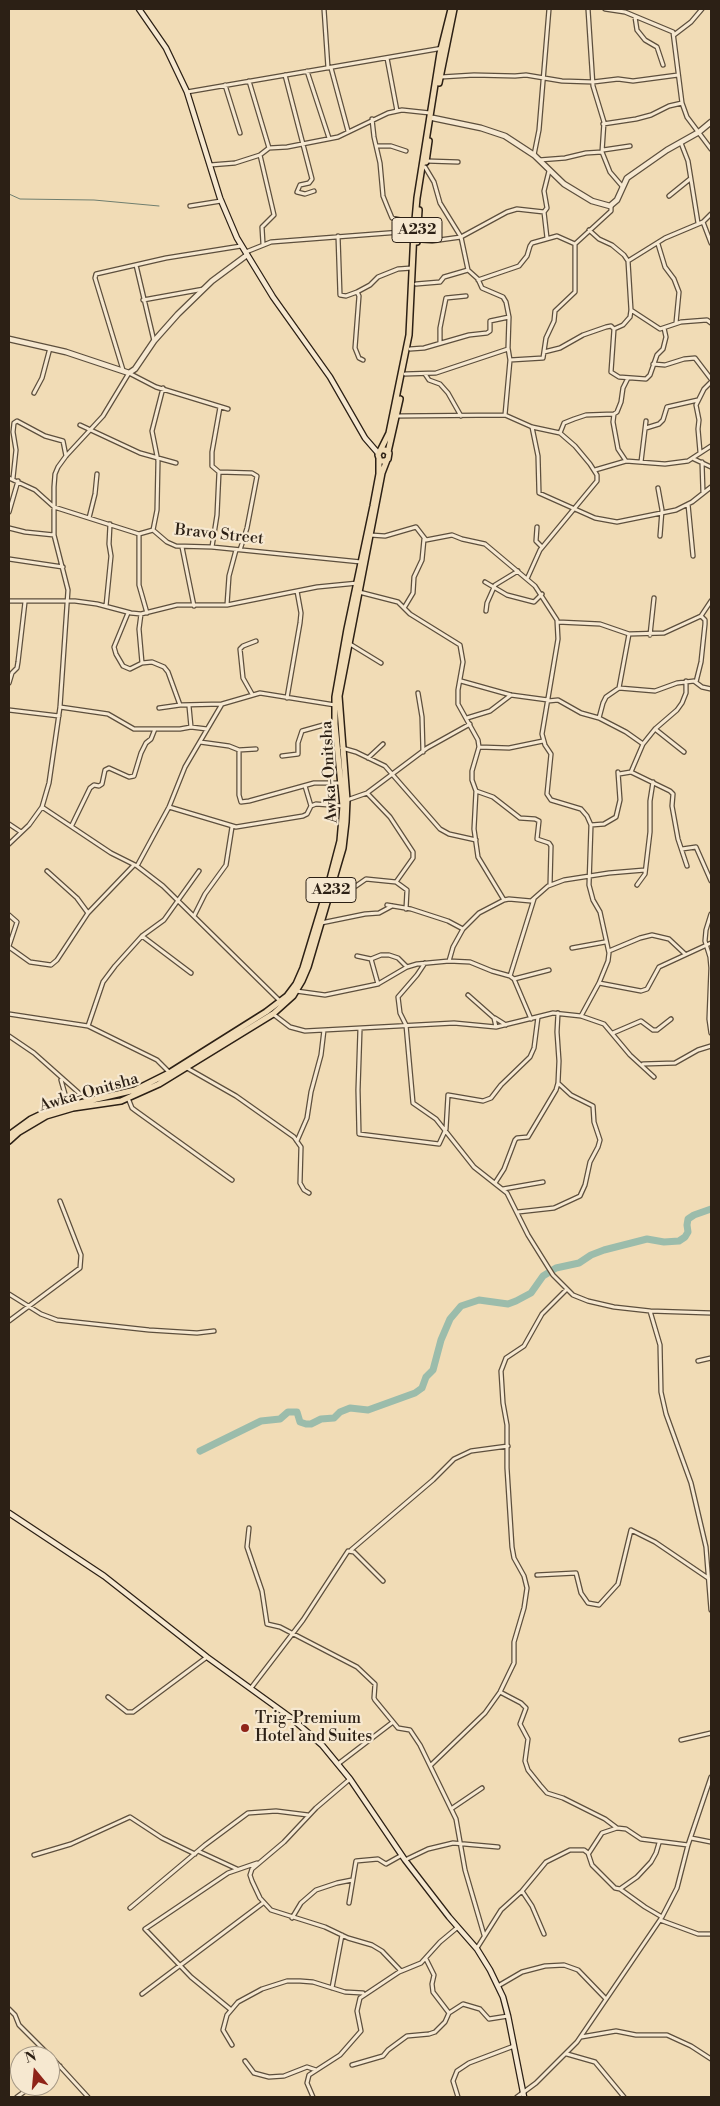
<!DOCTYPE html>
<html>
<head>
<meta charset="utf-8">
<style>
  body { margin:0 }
  #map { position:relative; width:720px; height:2106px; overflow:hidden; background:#f1dcb6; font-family:"Libre Bodoni",serif }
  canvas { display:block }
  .frame { position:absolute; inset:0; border:10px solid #2c2015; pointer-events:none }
  .north { position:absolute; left:10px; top:2046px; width:50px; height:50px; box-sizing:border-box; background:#f6e8d0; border:1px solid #a59885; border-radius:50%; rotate:343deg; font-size:14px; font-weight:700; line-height:20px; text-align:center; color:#2c2015 }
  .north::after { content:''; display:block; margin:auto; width:18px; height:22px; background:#8f2418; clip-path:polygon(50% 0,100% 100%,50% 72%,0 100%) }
</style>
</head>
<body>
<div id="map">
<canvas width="720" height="2106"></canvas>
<div class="frame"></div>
<div class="north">N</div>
</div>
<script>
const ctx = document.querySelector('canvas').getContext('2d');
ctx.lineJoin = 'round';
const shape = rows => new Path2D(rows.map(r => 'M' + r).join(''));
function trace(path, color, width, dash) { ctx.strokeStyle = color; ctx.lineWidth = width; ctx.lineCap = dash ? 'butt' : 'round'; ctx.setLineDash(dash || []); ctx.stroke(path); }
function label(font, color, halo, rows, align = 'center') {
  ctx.font = font + ' "Libre Bodoni",serif'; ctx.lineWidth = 4.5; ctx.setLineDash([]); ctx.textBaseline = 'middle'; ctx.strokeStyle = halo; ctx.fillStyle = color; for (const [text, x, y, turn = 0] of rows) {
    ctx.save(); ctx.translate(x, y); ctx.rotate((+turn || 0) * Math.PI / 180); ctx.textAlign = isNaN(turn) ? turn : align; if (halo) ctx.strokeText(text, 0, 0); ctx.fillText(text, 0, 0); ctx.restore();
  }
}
trace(shape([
  [9,194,20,199,94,200,159,206]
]), '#6f7e6f', 1);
trace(shape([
  [200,1451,261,1421,280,1419,288,1412,297,1412,300,1422,306,1424,311,1424,321,1419,334,1418,340,1412,350,1408,368,1410,415,1393,422,1388,426,1377,433,1370,441,1340,450,1319,461,1306,479,1300,508,1304,516,1301,531,1293,543,1276,556,1268,579,1263,591,1255,604,1250,647,1239,664,1242,679,1241,685,1237,688,1232,687,1225,688,1219,694,1215,711,1209]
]), '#9bbcab', 7);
const minor = shape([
  [324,9,328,68],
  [588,9,593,86,604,122,602,152,610,172,622,186],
  [605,9,625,12,673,32,682,103,687,117,711,149],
  [635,17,637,30,645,40,657,47,663,65],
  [674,35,691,22,702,9],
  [387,58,397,111],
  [331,68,348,131],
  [307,71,329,138],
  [285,75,312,179,309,183,300,185,297,192,305,194,314,191],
  [441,77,474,75,515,76,526,75,562,81,593,82,618,79,633,81,678,75],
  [249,81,269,148],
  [225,85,240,133],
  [187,92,443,48],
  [372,119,374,137,380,163,383,196,387,206,392,218,414,223],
  [603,124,636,119,651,115,669,106,682,103],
  [681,143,688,161,698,223],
  [377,146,391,146,406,151],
  [603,150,630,146],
  [260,155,274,215,262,227,263,244],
  [534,155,539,130,549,9],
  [539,160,565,158,586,153,602,152],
  [427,161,458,162],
  [210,165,235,163,260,155,269,148,287,147,338,137,388,113,402,110,430,113],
  [425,167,434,182,440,203,461,237,468,270,478,279,482,288,503,297,506,302,509,317,508,348,510,360,505,415],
  [669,196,690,179],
  [190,206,221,201],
  [703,222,711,243],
  [589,230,599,239,612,245,624,255,628,261,631,310,630,317,623,325,614,329],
  [338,236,340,295,346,296,357,292,359,296,355,348,359,358,363,360],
  [547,238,544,212,547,208,544,191,549,171],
  [418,240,432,241,461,237,507,212,517,209,544,212],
  [658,244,665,267,674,279,679,292,676,323],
  [246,252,271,242,414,231],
  [628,261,665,238,703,222,711,214],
  [136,265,154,341],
  [478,280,519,266,527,256,530,246,532,243,557,236,575,244,611,211,611,205],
  [416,284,440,282,444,277,468,270],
  [357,292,370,285,378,277,398,269,412,268],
  [143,300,204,289],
  [631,310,660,329,681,322,707,320,711,323],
  [614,329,611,372,619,377,646,379,650,375,657,355,663,349,666,337,664,328],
  [440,343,440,328,446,298,466,296],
  [410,349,424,348,469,335,487,333,490,331,490,321,509,317],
  [544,352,560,348,583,335,606,327,611,326,614,329],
  [510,360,543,358,546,338,554,321,555,311,575,292,575,244],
  [653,364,665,365,684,359,695,358,711,379],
  [123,370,95,278,96,274,166,258,241,246],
  [405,374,436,373,508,349],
  [425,374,429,380,440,384,448,393,461,416],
  [34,393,42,378,50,348],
  [220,407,212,452,212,466,219,472,252,473,257,476,247,528,240,550],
  [397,416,505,415,532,427,560,433,575,446,590,464,597,475,597,481,540,550,527,579],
  [80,425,140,453,176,463],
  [532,427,538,456,539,493,595,518,617,522,676,510,692,502,711,487],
  [646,428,659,424,663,420,667,407,698,400],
  [560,433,564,423,574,419,586,415,614,414],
  [700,452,698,429,699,420,696,405,704,389,711,382],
  [694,459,711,467],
  [626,461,618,449,613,422,614,414,617,412,621,402,623,388,628,378],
  [641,462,646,421],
  [702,462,703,493],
  [595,470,626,461,665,464,688,461,711,446],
  [9,478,35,490,54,507,139,534,153,530,167,542,176,546,212,547,361,562],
  [13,478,16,450,13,432,14,423,17,421,45,436,63,441,66,456],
  [658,488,662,510,660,536],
  [688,504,693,556],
  [9,512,18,481],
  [89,518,95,494,97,474],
  [537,527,536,541,542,547],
  [9,528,25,532,54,535],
  [153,530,157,510,158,461,152,431,163,388],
  [139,534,139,585,147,613],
  [370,535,385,536,416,527,426,540,452,535,462,539,485,544,535,586,557,620,558,639,542,734,545,745,551,754,547,794,551,800,581,809,587,816,591,825,589,885,593,900,600,912,609,953,608,961,599,983,581,1016],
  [182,547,194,606],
  [212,547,217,515,219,472],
  [9,559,63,567],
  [485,582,507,595,534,602,542,594],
  [359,592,398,602,410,614,460,645,463,662,458,690,458,704,478,740,479,747,472,771,472,780,476,791,474,829,478,857,504,900],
  [9,601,75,601,97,604,131,613,141,614,177,605,227,605,317,587,358,583],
  [227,605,229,576,236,550],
  [106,606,111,556,109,544,110,524],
  [404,608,413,593,414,577,422,560,424,539],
  [486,611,487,603,495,585,518,571],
  [128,613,114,647,116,654,123,666,130,669,142,663,152,662,164,667,168,672,180,705],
  [141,614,139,629,142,663],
  [558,622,600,624,629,634,664,633,701,616,711,601],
  [650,635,654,598],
  [350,644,381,663],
  [461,681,511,695,548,700],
  [696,682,701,662,705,624,705,620,701,616],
  [9,683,12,673,17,668,18,662,25,602],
  [619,688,629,634],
  [418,693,422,717,423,752],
  [252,694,243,678,240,649,243,646,256,641],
  [287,698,300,623,301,613,297,591],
  [548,701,558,700,581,713,599,718,626,732,643,744],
  [189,706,191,727],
  [60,707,108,714,134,729,180,729,191,727,207,729],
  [159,708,180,705,222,704],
  [9,710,59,716],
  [467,718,490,711,511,695],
  [599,718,603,703,606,697,619,688,655,691,677,683,694,681,702,687,711,689],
  [655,729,684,752],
  [200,742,229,746,239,750,256,749],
  [479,747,509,748,543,741],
  [342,748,356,752,385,766,440,829,449,834,476,840],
  [239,750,239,795,241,802,249,801,314,783,340,783],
  [282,756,298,754,298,743,302,731,327,724,335,724],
  [368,758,383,744],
  [631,772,643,744,655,729,677,710,682,703,686,693,686,681],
  [619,774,631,772,670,791,673,794,672,806,678,839,687,866],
  [305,786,311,806],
  [476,791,493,797,520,818,535,819,539,821,537,839,549,843,551,846,550,885],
  [367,793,390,817,413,852,413,858,396,882],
  [347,800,367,793,427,748,470,724],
  [42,807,111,853,137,866,163,886,280,1001],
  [169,807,236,827,303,816,307,814,311,806,316,804,343,806],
  [9,824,21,832],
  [72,825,90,788,94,785,99,786,102,784,105,770,109,768,129,777,134,776,141,753,146,743,151,739,155,729],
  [591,825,604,824,616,817,620,800,618,772],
  [9,844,29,825,42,807,49,783,60,707,68,590,54,535,54,487,55,474,58,467,66,456,103,416,129,373,156,387,228,409],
  [682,849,696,847,711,881],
  [137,866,169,807,185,767,222,704,260,693,335,705],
  [47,871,77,898,88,913],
  [334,881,356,886,366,879,396,882,407,890,406,909],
  [637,885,645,874,650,832,650,801,653,782],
  [387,905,411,909,448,921,463,929],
  [711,914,706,930,705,941,710,957,711,968,709,1019,711,1033],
  [9,915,17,922,9,946],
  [194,916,205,894,226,865,232,827],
  [321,923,365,914,379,913,392,906],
  [142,936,191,973],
  [9,947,30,962,51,965,57,960,88,913,134,865],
  [572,948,605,942],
  [609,951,640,938,652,935,669,939,685,954],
  [357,956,371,959,381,955,389,955,398,958,407,967],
  [371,959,378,984],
  [449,961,453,947,463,929,479,913,504,900,509,899,531,901,548,886,564,880,609,873,645,870],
  [425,963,417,975,398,997,400,1013,406,1025,413,1103,436,1119,474,1167,507,1193,528,1235,553,1275,573,1295,588,1301,614,1307,650,1311,711,1313],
  [510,976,534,899],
  [514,979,549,970],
  [599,983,641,991,647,989,659,967,711,943],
  [296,991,325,995,378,984,407,967,417,964,449,961,470,962,492,971,510,976,514,979,531,1019],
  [468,995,494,1018,496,1027],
  [9,1014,88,1026,157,1060,169,1072],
  [273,1014,290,1027,305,1031,454,1023,496,1027,553,1013,581,1016,604,1024,630,1055,654,1077],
  [495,1018,506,1025],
  [88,1026,103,982,115,966,142,936,164,920,199,871],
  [360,1029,358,1090,359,1134,439,1144,446,1129,448,1095,483,1101,491,1098,501,1085,530,1057,534,1048,538,1017],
  [613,1033,641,1021,653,1030,657,1030,671,1019],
  [9,1036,34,1053,88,1101],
  [643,1064,675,1063,698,1050,711,1046],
  [187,1068,236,1096,294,1137,301,1147,300,1183,304,1190,309,1193],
  [61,1080,65,1094,62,1108],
  [128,1098,132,1108,136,1111,232,1180],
  [297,1141,307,1118,311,1092,321,1055,324,1030],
  [495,1183,504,1169,515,1140,517,1138,528,1137,556,1090,558,1083,559,1061,557,1032,558,1013],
  [503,1189,543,1182],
  [518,1212,554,1208,580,1196,585,1185,590,1162,598,1147,600,1140,594,1122,593,1106,571,1095,558,1083],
  [9,1294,41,1314,57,1320,149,1330,197,1333,214,1331],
  [650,1311,660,1345,661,1392,666,1414,691,1483,706,1547,711,1610],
  [9,1321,80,1268,81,1255,60,1201],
  [698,1361,711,1358],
  [249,1528,247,1547,262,1591,267,1624,280,1627,357,1667,375,1684,374,1698,375,1700,398,1728,410,1730,420,1745,456,1819,465,1870,484,1935],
  [351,1550,433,1480,454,1459,471,1451,508,1446],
  [537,1575,576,1573,581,1593,588,1603,599,1605,618,1584,631,1530,655,1542,708,1578],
  [251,1688,303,1620,348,1551,354,1552,383,1581],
  [500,1692,521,1703,526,1708,520,1724,528,1739,525,1761,528,1770,540,1785,547,1793,563,1798,605,1819,617,1828],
  [108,1697,127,1712,133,1712,207,1657],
  [681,1740,711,1733],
  [338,1764,393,1722],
  [431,1765,485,1713,500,1692,514,1663,514,1642,524,1608,527,1588,524,1576,514,1558,512,1547,507,1468,507,1425,503,1403,501,1371,506,1358,524,1346,542,1314,566,1290],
  [350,1779,316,1808,284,1842,252,1869,250,1875,252,1881,260,1898,271,1910,325,1927,348,1938,372,1945,382,1951,401,1971],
  [451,1809,482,1788],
  [691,1838,711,1842],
  [198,1851,237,1869],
  [589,1853,602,1833,617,1828,626,1829,641,1839,688,1845],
  [34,1855,71,1844,130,1817,162,1838,195,1854],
  [405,1860,428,1849,453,1843,498,1847],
  [620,1889,637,1877,651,1862,656,1853,659,1843],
  [522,1891,532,1906,544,1934],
  [349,1903,356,1861,378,1859,386,1864,402,1855],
  [130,1908,205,1845,248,1813,276,1811,308,1815],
  [292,1918,301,1903,316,1890,337,1883,352,1880],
  [660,1920,698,1934,711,1934],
  [477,1948,501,1910,522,1891,546,1862,570,1850,584,1850,588,1853,592,1865,615,1888,620,1889,645,1907,662,1917],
  [426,1959,434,1975,432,1984,433,1992,449,2013],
  [498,1986,522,1972,545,1966,564,1965,578,1970,606,1999],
  [332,1988,342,1935],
  [142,1994,263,1903],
  [9,2009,15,2015,19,2025,55,2061,88,2097],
  [230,2009,191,1977,145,1929,228,1873,257,1863],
  [581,2037,616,2031,636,2035,667,2035,691,2046,711,2059],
  [232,2045,223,2030,227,2015,238,2002,262,1989,287,1981,300,1981,313,1982,345,1992,363,1993],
  [567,2054,595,2062,624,2097],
  [245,2061,254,2073,269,2077,284,2076,307,2067,316,2070],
  [352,2065,383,2056,388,2050,407,2036,429,2034,435,2032,445,2022,449,2013,463,2004,480,2009,489,2019,508,2016],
  [50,2074,60,2066],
  [17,2097,32,2086],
  [313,2097,307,2083,309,2075,340,2055,361,2031,357,2011,360,1998,399,1972,421,1963,440,1942,458,1927],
  [458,2097,453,2081,457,2071,469,2063,514,2046],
  [517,2097,536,2083,577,2042,662,1917,677,1888,688,1845,711,1777]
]);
const tertiary = shape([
  [433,118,481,128,505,136,534,155,564,184,592,201,610,206,617,200,627,178,667,150,699,132,711,122],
  [9,339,66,352,129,373,135,369,154,341,178,314,212,281,247,255]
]);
const secondary = shape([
  [139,9,166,48,187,92,220,198,237,238,273,297,330,377,365,438,378,453],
  [9,1513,104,1576,207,1657,290,1717,322,1745,350,1779,405,1860,449,1917,477,1949,490,1970,503,1997,508,2016,524,2097]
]);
const primary = shape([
  [439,83,454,9],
  [426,162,429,141],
  [417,242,419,210],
  [382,450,385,450,389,453,388,459,385,461,380,461,378,455,389,433,409,335,414,231,417,198,440,53,451,9],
  [388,452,400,399],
  [9,1135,31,1119,50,1110,135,1090,169,1073,266,1012,287,996,296,984,303,968,330,879,340,841,343,806,335,724,335,697,347,629,373,506,379,474,379,459],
  [9,1141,19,1132,46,1116,73,1108,121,1101,159,1084,273,1014,293,996,302,981,308,967,343,848,346,822,347,800,339,696,382,473,387,460]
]);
trace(minor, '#5d4f3d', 5.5);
trace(tertiary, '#5d4f3d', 7);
trace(secondary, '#2c2015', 7);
trace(primary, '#2c2015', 8);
trace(minor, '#f6e8d0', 3);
trace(tertiary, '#f6e8d0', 4.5);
trace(secondary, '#f6e8d0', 4.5);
trace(primary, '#f1dcb6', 5);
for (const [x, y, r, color] of [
  [245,1728,5,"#8f2418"]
]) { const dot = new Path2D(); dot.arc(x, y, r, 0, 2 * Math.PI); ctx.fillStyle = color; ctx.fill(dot); trace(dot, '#f6e8d0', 2); }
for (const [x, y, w] of [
  [417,230,50],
  [331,890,50]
]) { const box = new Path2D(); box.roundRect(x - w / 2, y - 12.5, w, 25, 4); ctx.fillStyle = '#f6e8d0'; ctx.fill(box); trace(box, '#2c2015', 1); }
label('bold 15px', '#2c2015', null, [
  ["A232",417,230],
  ["A232",331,890]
]);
label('16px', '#2c2015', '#f6e8d0', [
  ["Bravo Street",219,535,6],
  ["Awka-Onitsha",330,772,-93],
  ["Awka-Onitsha",89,1093,-16]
]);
label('16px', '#2c2015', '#f6e8d0', [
  ["Trig-Premium",255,1719],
  ["Hotel and Suites",255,1737]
], 'left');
</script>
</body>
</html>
